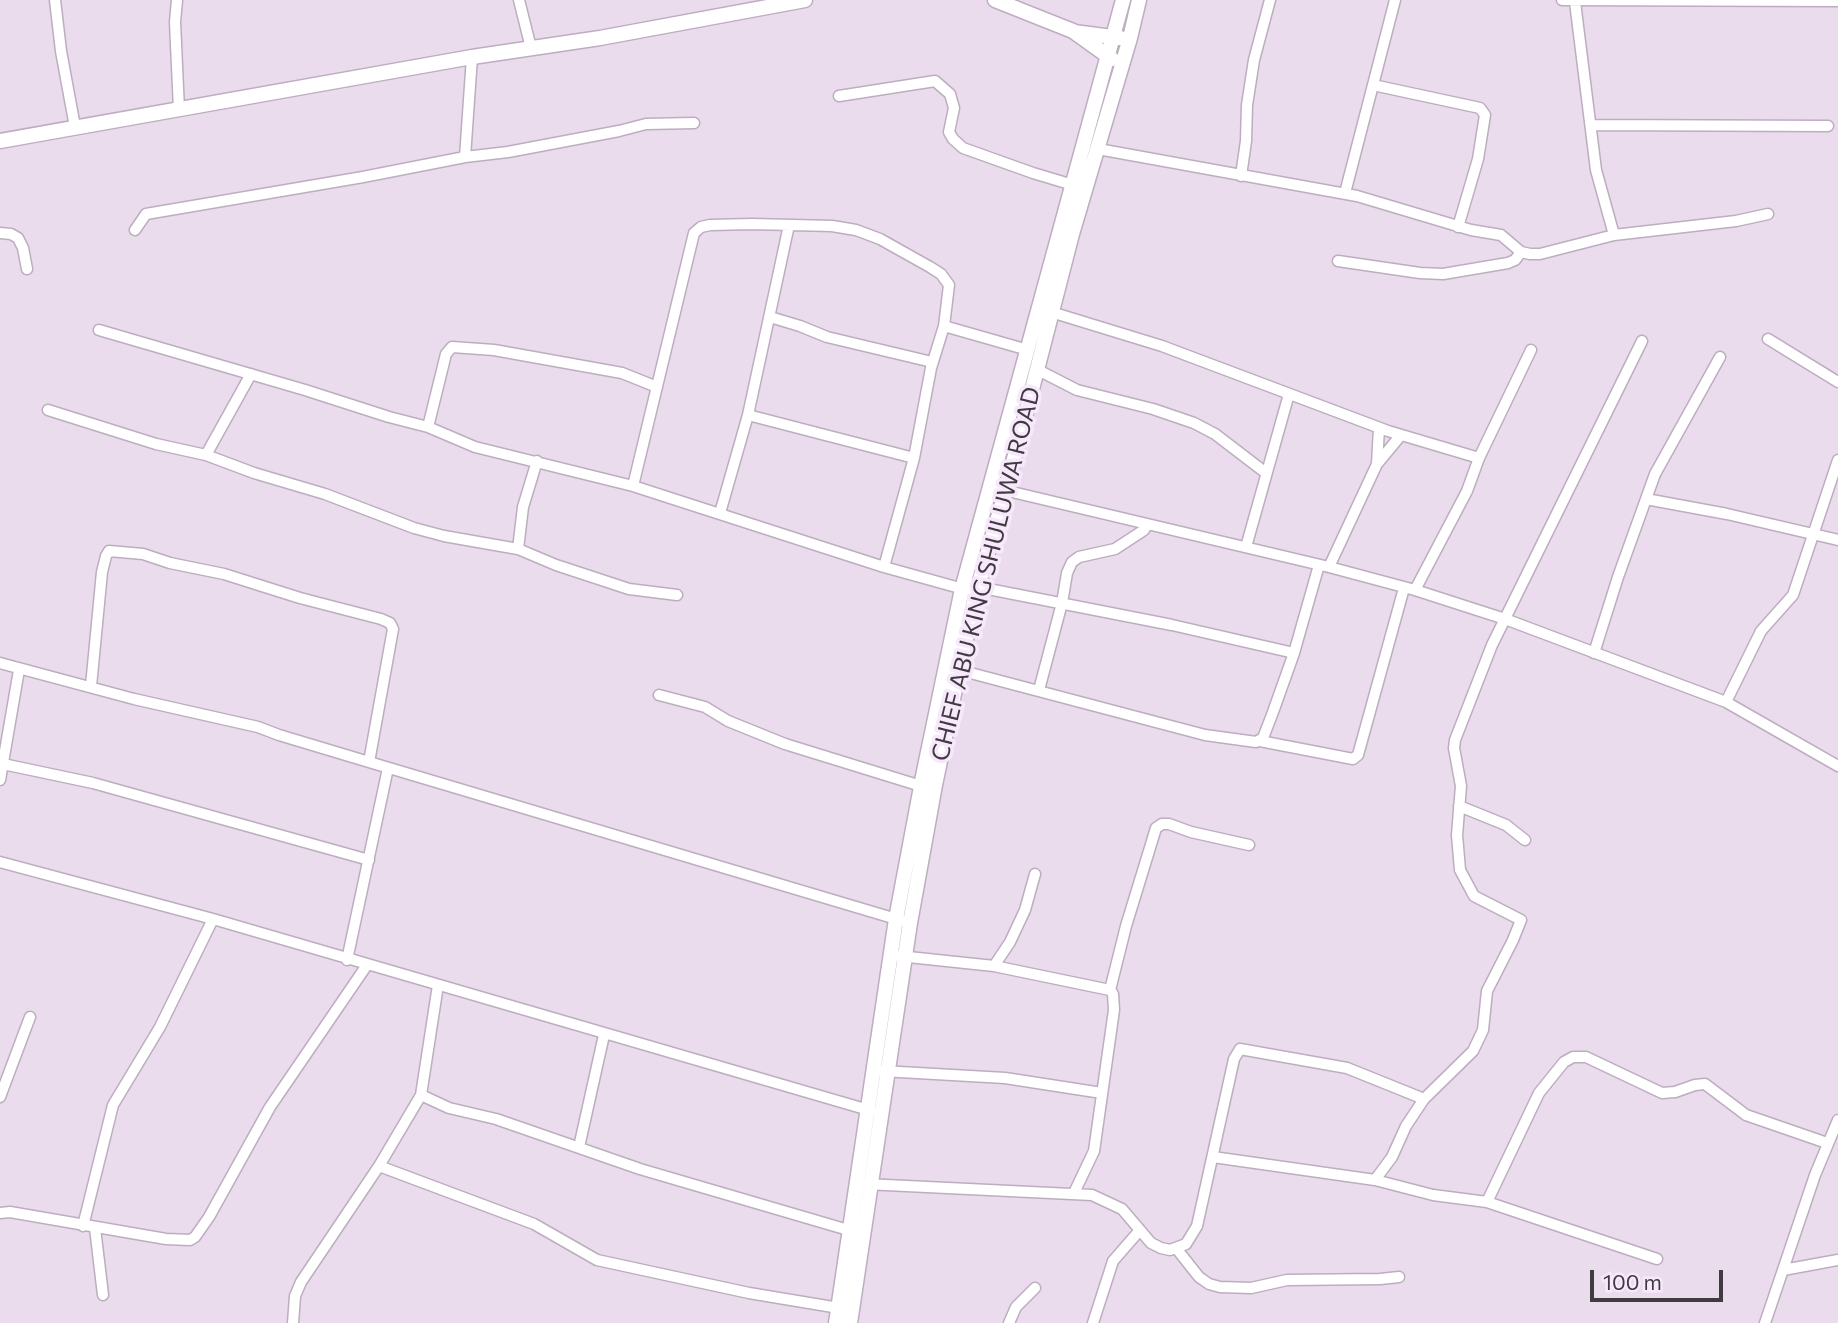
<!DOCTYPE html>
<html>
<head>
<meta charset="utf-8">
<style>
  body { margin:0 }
  #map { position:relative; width:1838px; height:1323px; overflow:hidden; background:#eadbed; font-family:Commissioner,sans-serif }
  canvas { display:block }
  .scale { position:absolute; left:1590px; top:1270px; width:133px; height:32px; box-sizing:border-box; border:4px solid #403a41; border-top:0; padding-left:9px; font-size:21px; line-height:24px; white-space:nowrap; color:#403a41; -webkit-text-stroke:5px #f7e8fb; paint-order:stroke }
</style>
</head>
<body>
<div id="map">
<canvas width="1838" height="1323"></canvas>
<div class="scale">100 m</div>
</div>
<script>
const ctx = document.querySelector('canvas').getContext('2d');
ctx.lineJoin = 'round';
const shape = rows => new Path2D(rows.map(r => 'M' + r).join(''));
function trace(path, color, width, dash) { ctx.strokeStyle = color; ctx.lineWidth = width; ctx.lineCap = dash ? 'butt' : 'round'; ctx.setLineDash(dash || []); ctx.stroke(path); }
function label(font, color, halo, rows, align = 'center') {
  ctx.font = font + ' Commissioner,sans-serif'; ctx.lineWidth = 7; ctx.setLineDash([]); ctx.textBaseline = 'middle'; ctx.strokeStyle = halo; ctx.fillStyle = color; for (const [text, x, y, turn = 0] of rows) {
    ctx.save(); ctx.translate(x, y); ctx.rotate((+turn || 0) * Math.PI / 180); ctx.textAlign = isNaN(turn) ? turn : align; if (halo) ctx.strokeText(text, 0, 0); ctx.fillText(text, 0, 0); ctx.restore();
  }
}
const minor = shape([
  [55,0,61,51,75,127],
  [177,0,175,22,179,110],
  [519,0,531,48],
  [1562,0,1838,1],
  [1575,2,1596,170,1614,235],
  [1373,85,1480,108,1485,115,1478,159,1458,227],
  [839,96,935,81,950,94,954,108,949,132,953,139,963,148,1033,173,1073,185],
  [1591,125,1828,126],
  [1098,149,1357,196,1471,230,1501,235,1521,252,1530,254,1540,254,1614,235,1736,221,1768,214],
  [465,157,508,152,619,131,646,124,694,123],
  [1241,176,1246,141,1247,105,1254,60,1270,0],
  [1345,193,1395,0],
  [135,230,146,214,363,177,465,157,472,57],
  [0,233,11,234,18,238,23,248,27,269],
  [1338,261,1420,273,1443,274,1508,263,1515,260,1521,252],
  [1051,312,1162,346,1388,431,1479,458],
  [770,317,800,326,827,337,932,362],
  [944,326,1028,350],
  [99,330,305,390,389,417,428,427,475,447,633,486,884,567,967,590],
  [1768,339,1838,382],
  [1036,369,1077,390,1153,409,1194,423,1215,434,1266,473],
  [48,410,156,444,206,455,254,473,325,494,414,528,444,536,518,549,556,565,629,589,677,595],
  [748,415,914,458],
  [428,427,446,354,452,347,494,350,622,373,657,387],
  [206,455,251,374],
  [1377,464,1379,428],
  [633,486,694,233,701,227,710,225,752,224,832,226,856,230,880,239,930,267,941,274,949,285,944,326,931,368,914,458,884,567],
  [991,487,1329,567,1415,590,1505,619,1726,702,1838,766],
  [1646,499,1727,514,1838,540],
  [720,513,748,415,789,225],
  [1246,547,1289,394],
  [518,549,523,507,537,461],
  [1329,567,1377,464,1401,435],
  [978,587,1172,625,1294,653],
  [1415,590,1467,491,1479,458,1531,350],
  [1594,653,1618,577,1655,474,1720,357],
  [0,663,134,699,258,727,279,735,369,762,393,629,390,623,381,619,300,598,224,574,170,563,143,554,109,551,106,556,102,572,91,686],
  [959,670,1205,735,1256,742,1263,738,1273,712,1294,653,1319,565],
  [1039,690,1062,603,1067,573,1072,562,1079,557,1115,549,1144,530,1147,525],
  [659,695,705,707,728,721,785,744,921,786],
  [1726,702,1761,631,1793,595,1838,460],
  [1260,741,1353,759,1358,755,1404,588],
  [369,762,903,921],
  [3,764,93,783,369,860],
  [0,780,19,670],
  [1459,806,1506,825,1525,840],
  [0,862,213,919,872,1111],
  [899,956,994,966,1110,990,1113,994,1114,1010,1094,1151,1074,1193],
  [347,960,388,768],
  [994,966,1010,942,1025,910,1035,874],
  [1110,990,1126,926,1156,828,1162,824,1169,824,1191,832,1249,845],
  [882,1071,1005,1078,1102,1093],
  [421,1095,449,1108,496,1119,640,1169,855,1232],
  [0,1097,30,1017],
  [579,1147,604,1035],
  [1213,1157,1375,1180,1433,1195,1487,1202,1657,1259],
  [379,1166,534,1224,597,1260,749,1293,845,1309],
  [1375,1180,1392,1157,1406,1126,1424,1099,1473,1051,1483,1030,1487,991,1513,940,1521,920,1474,896,1460,870,1457,835,1461,786,1454,748,1455,740,1492,645,1642,341],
  [865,1184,1092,1195,1122,1209,1151,1243,1161,1248,1170,1250,1186,1244,1197,1226,1234,1059,1240,1049,1347,1068,1424,1099],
  [1487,1202,1539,1093,1564,1062,1573,1057,1586,1057,1662,1093,1675,1092,1695,1085,1705,1084,1746,1115,1827,1143],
  [0,1213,10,1212,166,1239,190,1240,195,1237,209,1217,270,1107,367,965],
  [83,1226,113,1105,160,1027,213,919],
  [95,1228,103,1295],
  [1176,1248,1199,1277,1209,1284,1220,1287,1251,1288,1287,1280,1380,1279,1399,1277],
  [1783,1270,1838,1260],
  [293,1323,295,1296,301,1282,379,1166,421,1095,438,985],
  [1009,1323,1016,1307,1035,1288],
  [1093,1323,1113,1261,1140,1230],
  [1765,1323,1815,1175,1838,1120]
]);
const tertiary = shape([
  [995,0,1073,31,1112,59],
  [1074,32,1120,38],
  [0,141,472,57,600,38,805,0],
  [836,1323,896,919,923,776,962,589,1123,0],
  [850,1323,910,923,935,785,959,670,976,593,1006,490,1072,234,1130,38,1139,0]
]);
trace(minor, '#bcaebf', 13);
trace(tertiary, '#bcaebf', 17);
trace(minor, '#fff', 10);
trace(tertiary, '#fff', 14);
label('24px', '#403a41', '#f7e8fb', [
  ["CHIEF ABU KING SHULUWA ROAD",986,574,-76]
]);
</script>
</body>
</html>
